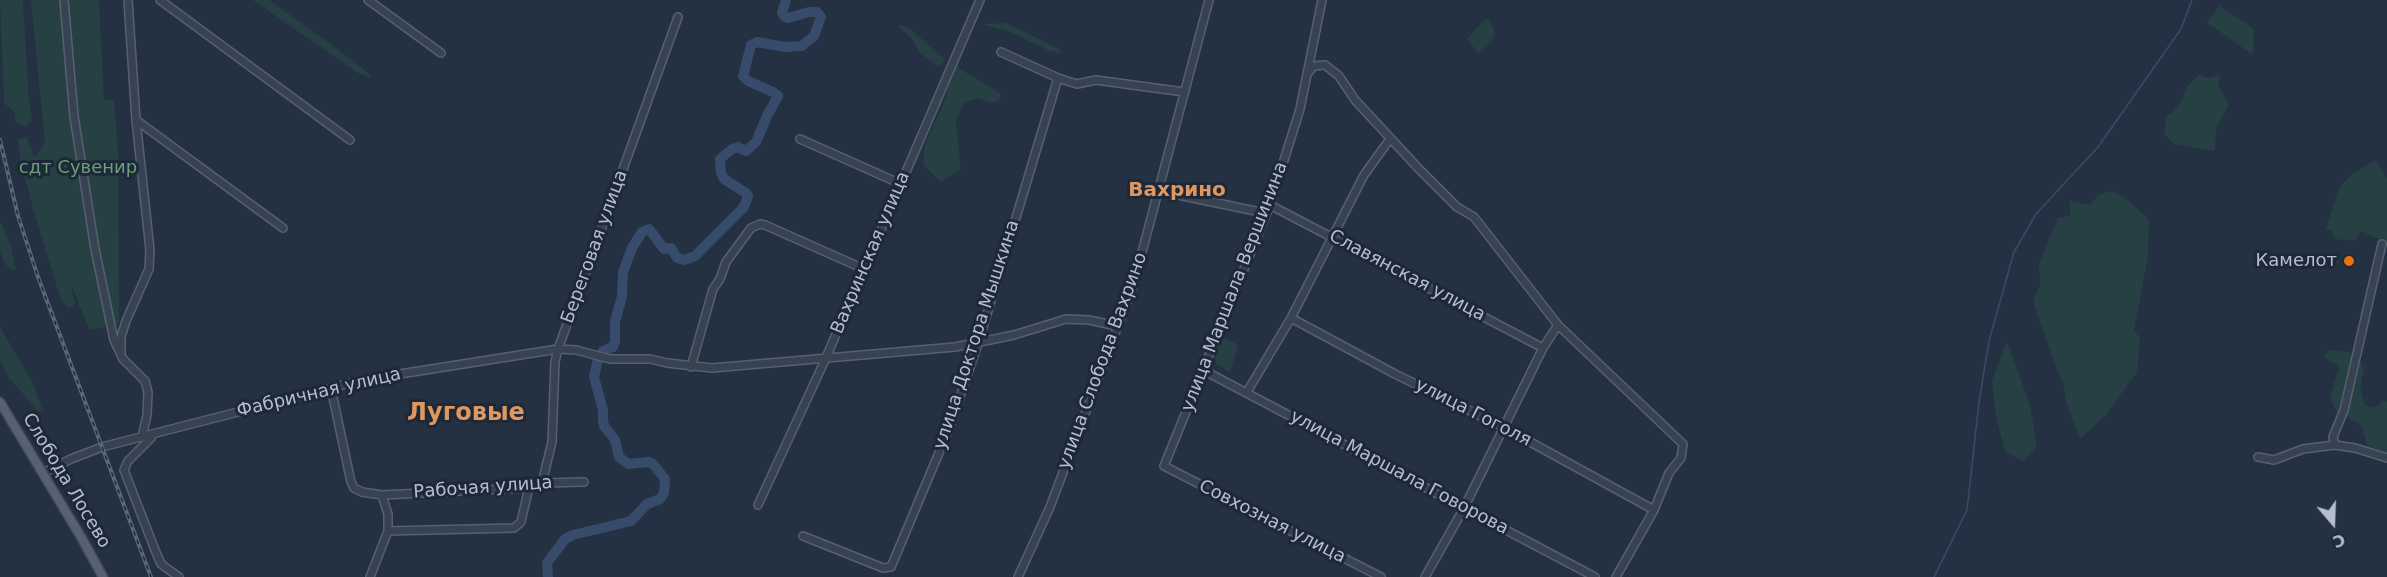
<!DOCTYPE html>
<html>
<head>
<meta charset="utf-8">
<style>
  body { margin:0 }
  #map { position:relative; width:2387px; height:577px; overflow:hidden; background:#243143; font-family:"DejaVu Sans",sans-serif }
  canvas { display:block }
  .north { position:absolute; left:2303px; top:493px; width:60px; height:60px; -webkit-text-stroke:4px #1d2838; paint-order:stroke; rotate:161deg; font-size:16px; font-weight:700; line-height:24px; text-align:center; color:#b5becc }
  .north::after { content:''; display:block; margin:auto; width:21px; height:27px; background:#b5becc; clip-path:polygon(50% 0,100% 100%,50% 72%,0 100%) }
</style>
</head>
<body>
<div id="map">
<canvas width="2387" height="577"></canvas>
<div class="north">С</div>
</div>
<script>
const ctx = document.querySelector('canvas').getContext('2d');
ctx.lineJoin = 'round';
function fillPath(path, color) { ctx.fillStyle = color; ctx.fill(path, 'evenodd'); }
const shape = rows => new Path2D(rows.map(r => 'M' + r).join(''));
function trace(path, color, width, dash) { ctx.strokeStyle = color; ctx.lineWidth = width; ctx.lineCap = dash ? 'butt' : 'round'; ctx.setLineDash(dash || []); ctx.stroke(path); }
function label(font, color, halo, rows, align = 'center') {
  ctx.font = font + ' "DejaVu Sans",sans-serif'; ctx.lineWidth = 6; ctx.setLineDash([]); ctx.textBaseline = 'middle'; ctx.strokeStyle = halo; ctx.fillStyle = color; for (const [text, x, y, turn = 0] of rows) {
    ctx.save(); ctx.translate(x, y); ctx.rotate((+turn || 0) * Math.PI / 180); ctx.textAlign = isNaN(turn) ? turn : align; if (halo) ctx.strokeText(text, 0, 0); ctx.fillText(text, 0, 0); ctx.restore();
  }
}
fillPath(shape([
  [0,0,23,0,28,89,32,121,25,127,16,122,14,112,4,103],
  [31,0,99,0,104,99,114,101,118,150,119,324,90,330,70,283,75,303,71,308,67,307,60,297,32,205,21,162,18,140,27,137,34,157,45,143],
  [253,0,269,0,332,45,371,75,371,78,358,73],
  [2220,6,2254,29,2253,55,2206,22],
  [1489,19,1495,32,1493,39,1478,53,1467,39,1484,20],
  [1006,23,1046,42,1059,49,1061,53,1050,51,1008,31,981,24],
  [901,25,913,31,944,59,943,64,937,66,920,53,912,39,898,26],
  [955,66,1001,94,999,100,993,103,978,98,964,102,956,122,961,169,941,182,923,165,925,144,944,103],
  [2199,75,2208,78,2220,75,2218,86,2229,104,2217,127,2214,151,2174,144,2164,134,2167,115,2173,112,2181,103,2187,86],
  [2376,160,2387,179,2387,247,2379,239,2361,231,2354,241,2334,239,2333,232,2326,229,2339,188,2353,173],
  [2111,191,2124,197,2149,219,2148,257,2134,330,2140,338,2137,372,2105,416,2080,439,2066,401,2063,381,2056,367,2033,301,2040,285,2039,263,2058,218,2070,216,2070,201,2090,205,2099,195],
  [0,220,11,246,16,268,13,271,5,264,0,252],
  [0,327,32,381,42,409,39,412,10,379,0,360],
  [1222,336,1238,345,1230,372,1216,364,1215,350],
  [2007,341,2030,405,2037,447,2023,461,2005,451,1996,417,1992,381],
  [2337,350,2356,354,2364,369,2360,388,2365,406,2375,407,2384,400,2387,402,2387,454,2368,446,2361,425,2336,411,2330,398,2339,367,2324,357,2327,351]
]), '#264044');
trace(shape([
  [1934,577,1967,510,1979,402,1989,341,2014,252,2036,214,2098,147,2181,29,2192,0]
]), '#374c6b', 1.5);
trace(shape([
  [548,577,547,563,565,539,573,535,631,521,647,504,660,499,664,493,665,479,653,464,649,462,628,464,619,457,615,440,604,426,603,420,603,410,594,377,597,363,603,351,613,347,615,342,615,321,622,297,623,272,632,248,642,232,649,229,664,249,671,248,677,258,684,260,695,256,743,208,746,202,748,196,746,193,724,179,721,173,720,159,732,149,738,147,746,151,756,142,768,114,778,96,773,92,748,81,743,76,751,45,757,42,785,47,802,46,814,36,821,17,817,12,809,12,788,18,785,17,782,13,786,0]
]), '#374c6b', 10);
const minor = shape([
  [64,0,74,116,95,249,114,340,123,359,145,381,148,392,147,415,142,437],
  [160,0,350,140],
  [368,0,441,53],
  [1322,0,1300,109,1270,205,1164,466,1381,577],
  [1001,52,1058,78,1077,84,1096,80,1184,92],
  [1307,74,1314,66,1325,65,1339,76,1355,100,1419,169,1457,207,1474,217,1558,325,1683,444,1681,458,1669,473,1654,510,1616,577],
  [136,120,283,228],
  [800,139,901,184],
  [1159,191,1265,213],
  [1270,205,1543,348],
  [1291,318,1395,374,1503,427,1654,510],
  [121,353,121,337,126,321,149,269,150,250,136,120,128,0],
  [691,367,713,289,720,279,726,262,751,228,760,224,765,225,864,269],
  [1203,370,1595,577],
  [331,388,351,482,354,488,362,492,382,495,388,514,388,531,370,577],
  [1247,392,1291,318,1364,175,1390,139],
  [152,434,151,438,128,461,124,470,155,550,161,564,179,577],
  [2335,445,2333,437,2344,410,2382,244],
  [2258,457,2274,460,2303,449,2335,445,2355,448,2387,458],
  [43,473,71,459,102,447,362,380,558,349,576,350,610,359,650,359,667,363,712,368,955,347,1014,335,1066,319,1089,320,1117,326],
  [542,483,552,442,555,362,558,349,678,17],
  [382,495,523,488,542,483,584,482],
  [758,505,825,360,980,0],
  [388,531,514,528,521,522,529,487],
  [803,536,883,568,891,567,949,429,978,344,1058,78],
  [1018,577,1050,507,1133,286,1209,0],
  [1425,577,1464,508,1543,348,1558,325]
]);
const major = shape([
  [0,402,81,537,103,577]
]);
trace(minor, '#566170', 10);
trace(major, '#424c5c', 11);
trace(minor, '#384352', 7);
trace(major, '#566272', 8);
const rail = shape([
  [0,140,18,216,38,277,151,577]
]);
trace(rail, '#5a677a', 4);
trace(rail, '#1d2838', 1.5, [4.5]);
for (const [x, y, r, color] of [
  [2349,261,6,"#e8710a"]
]) { const dot = new Path2D(); dot.arc(x, y, r, 0, 2 * Math.PI); ctx.fillStyle = color; ctx.fill(dot); trace(dot, '#1d2838', 2); }
label('18px', '#6b9f77', '#1d2838', [
  ["сдт Сувенир",78,168]
]);
label('18px', '#b5becc', '#1d2838', [
  ["Береговая улица",595,247,-70],
  ["Вахринская улица",871,253,-67],
  ["Славянская улица",1407,276,28],
  ["улица Маршала Вершинина",1235,287,-69],
  ["улица Доктора Мышкина",977,335,-72],
  ["улица Слобода Вахрино",1103,361,-70],
  ["Фабричная улица",319,393,-13],
  ["улица Гоголя",1473,413,27],
  ["улица Маршала Говорова",1399,473,28],
  ["Слобода Лосево",66,481,59],
  ["Рабочая улица",483,488,-4],
  ["Совхозная улица",1272,522,27]
]);
label('18px', '#b5becc', '#1d2838', [
  ["Камелот",2337,261]
], 'right');
label('bold 20px', '#de975f', '#1d2838', [
  ["Вахрино",1177,191]
]);
label('bold 24px', '#de975f', '#1d2838', [
  ["Луговые",466,414]
]);
</script>
</body>
</html>
